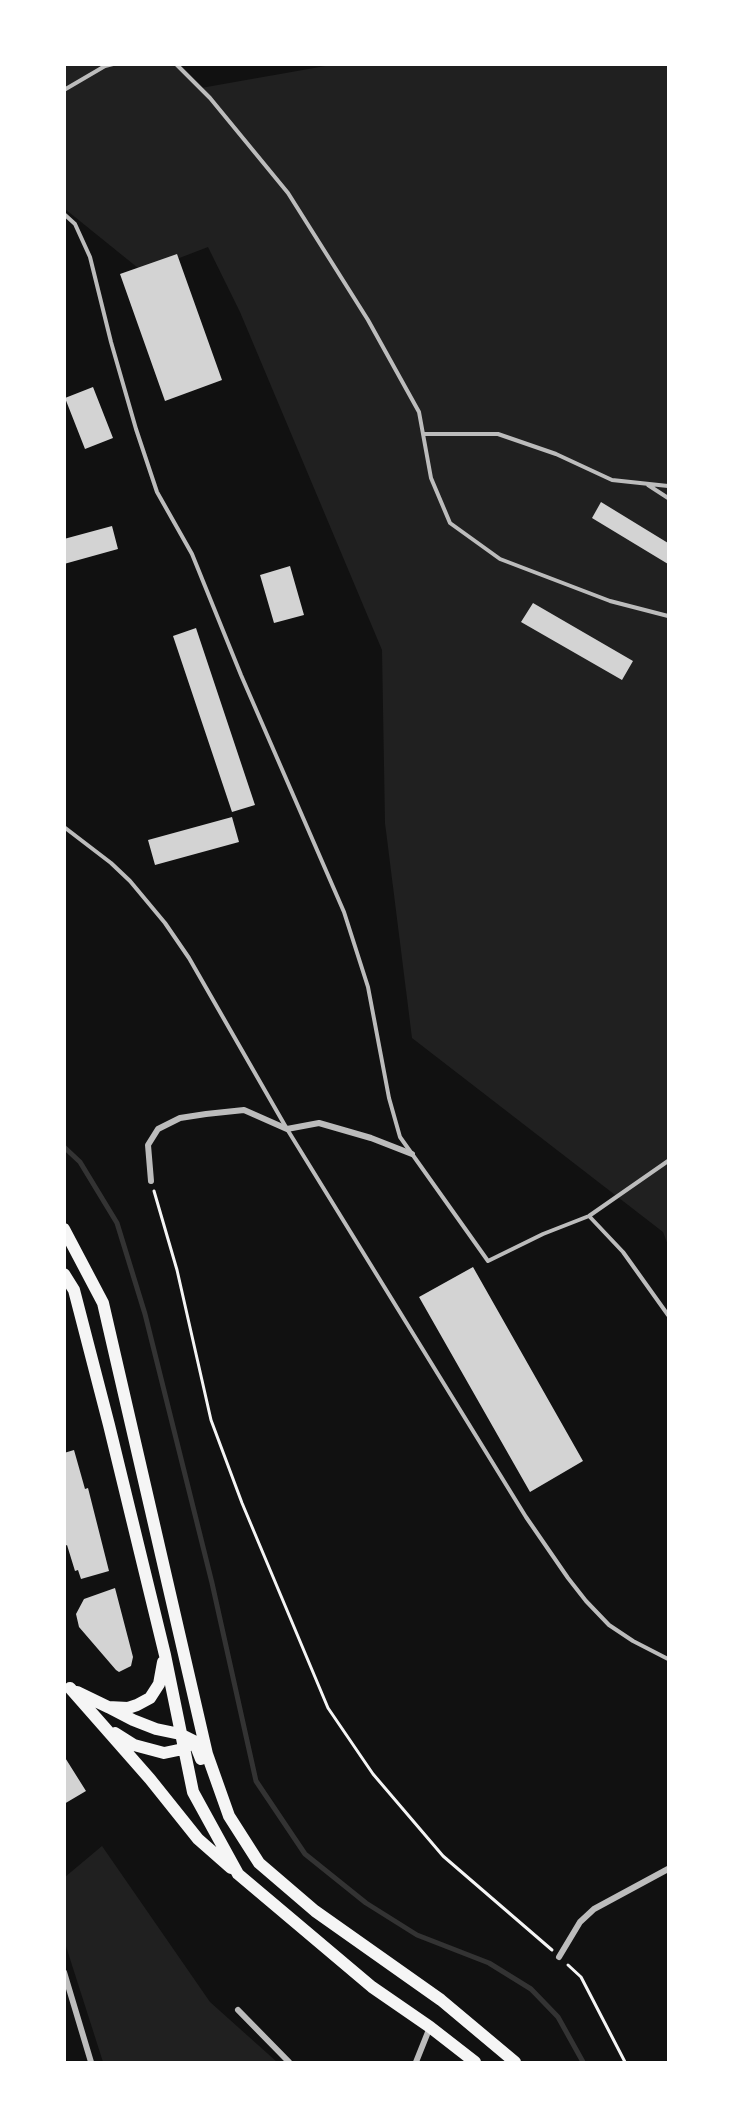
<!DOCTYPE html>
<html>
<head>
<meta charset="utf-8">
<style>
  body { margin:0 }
  #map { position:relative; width:733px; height:2127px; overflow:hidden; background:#111; font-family:Raleway,sans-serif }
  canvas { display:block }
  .frame { position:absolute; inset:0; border:66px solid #fff; pointer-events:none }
</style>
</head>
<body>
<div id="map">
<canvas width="733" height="2127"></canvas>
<div class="frame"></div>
</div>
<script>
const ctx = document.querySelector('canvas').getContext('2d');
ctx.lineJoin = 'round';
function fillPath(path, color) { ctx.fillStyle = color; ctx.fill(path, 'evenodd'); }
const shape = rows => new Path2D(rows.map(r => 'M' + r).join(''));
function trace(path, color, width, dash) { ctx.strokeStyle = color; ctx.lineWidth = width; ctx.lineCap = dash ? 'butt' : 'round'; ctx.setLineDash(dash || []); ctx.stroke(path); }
fillPath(shape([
  [64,65,175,65,201,88,331,65,668,65,668,1245,663,1232,412,1038,385,823,382,650,240,312,208,247,143,272,65,209],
  [102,1846,210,2002,277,2062,103,2062,64,1940,65,1877]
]), '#202020');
trace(shape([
  [64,1147,80,1162,117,1223,145,1314,212,1583,256,1781,305,1854,366,1903,417,1935,489,1963,531,1989,558,2017,583,2062]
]), '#333', 5);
fillPath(shape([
  [177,254,222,380,165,401,120,274],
  [93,387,113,438,85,449,65,398],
  [601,502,668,543,668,564,592,518],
  [112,526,118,549,64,564,64,539],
  [290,566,304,615,274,623,260,575],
  [533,603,633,661,622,680,521,622],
  [196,628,255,805,232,812,173,636],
  [232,817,239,842,155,865,148,840],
  [473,1267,583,1461,530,1492,419,1297],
  [74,1450,85,1489,88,1488,109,1571,81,1579,78,1570,75,1571,67,1545,65,1546,64,1542,64,1453],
  [115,1588,133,1657,131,1666,119,1672,116,1670,79,1627,76,1614,84,1599],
  [64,1756,86,1791,64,1804]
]), '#d3d3d3');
trace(shape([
  [154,1191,177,1270,211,1420,242,1503,328,1708,373,1774,443,1856,552,1950],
  [568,1965,581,1977,625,2062]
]), '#f5f5f5', 3);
trace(shape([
  [176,64,210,98,288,193,368,320,419,412,431,478,450,523,500,559,610,601,668,616],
  [64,90,105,66,113,64],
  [64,214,75,224,90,257,111,342,136,429,157,492,192,554,241,675,344,912,368,987,389,1098,400,1137,488,1261,543,1234,589,1216,668,1161],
  [423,434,498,434,556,454,612,480,668,486],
  [648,485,668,498],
  [64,827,111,863,130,881,165,923,189,958,287,1129,526,1517,568,1578,586,1601,609,1625,633,1641,668,1659],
  [589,1216,623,1252,668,1315]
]), '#bcbcbc', 4);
trace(shape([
  [151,1181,148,1145,158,1129,180,1118,206,1114,244,1110,287,1129,319,1123,371,1138,412,1154],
  [559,1957,580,1922,594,1909,668,1869],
  [64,1972,91,2062],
  [238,2010,289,2062],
  [416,2062,430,2027]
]), '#bcbcbc', 6);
trace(shape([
  [64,1229,103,1303,207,1754,229,1816,259,1863,315,1911,441,2000,515,2062],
  [64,1274,74,1290,109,1425,165,1655,193,1792,238,1874,372,1987,430,2027,475,2062],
  [70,1688,150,1779,198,1839,231,1868],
  [77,1692,108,1707,128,1708,137,1705,150,1698,159,1684,163,1662],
  [108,1707,133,1720,156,1729,180,1734,194,1741,201,1759],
  [115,1733,134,1745,164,1753,183,1749,190,1744]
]), '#f5f5f5', 12);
</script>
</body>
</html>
